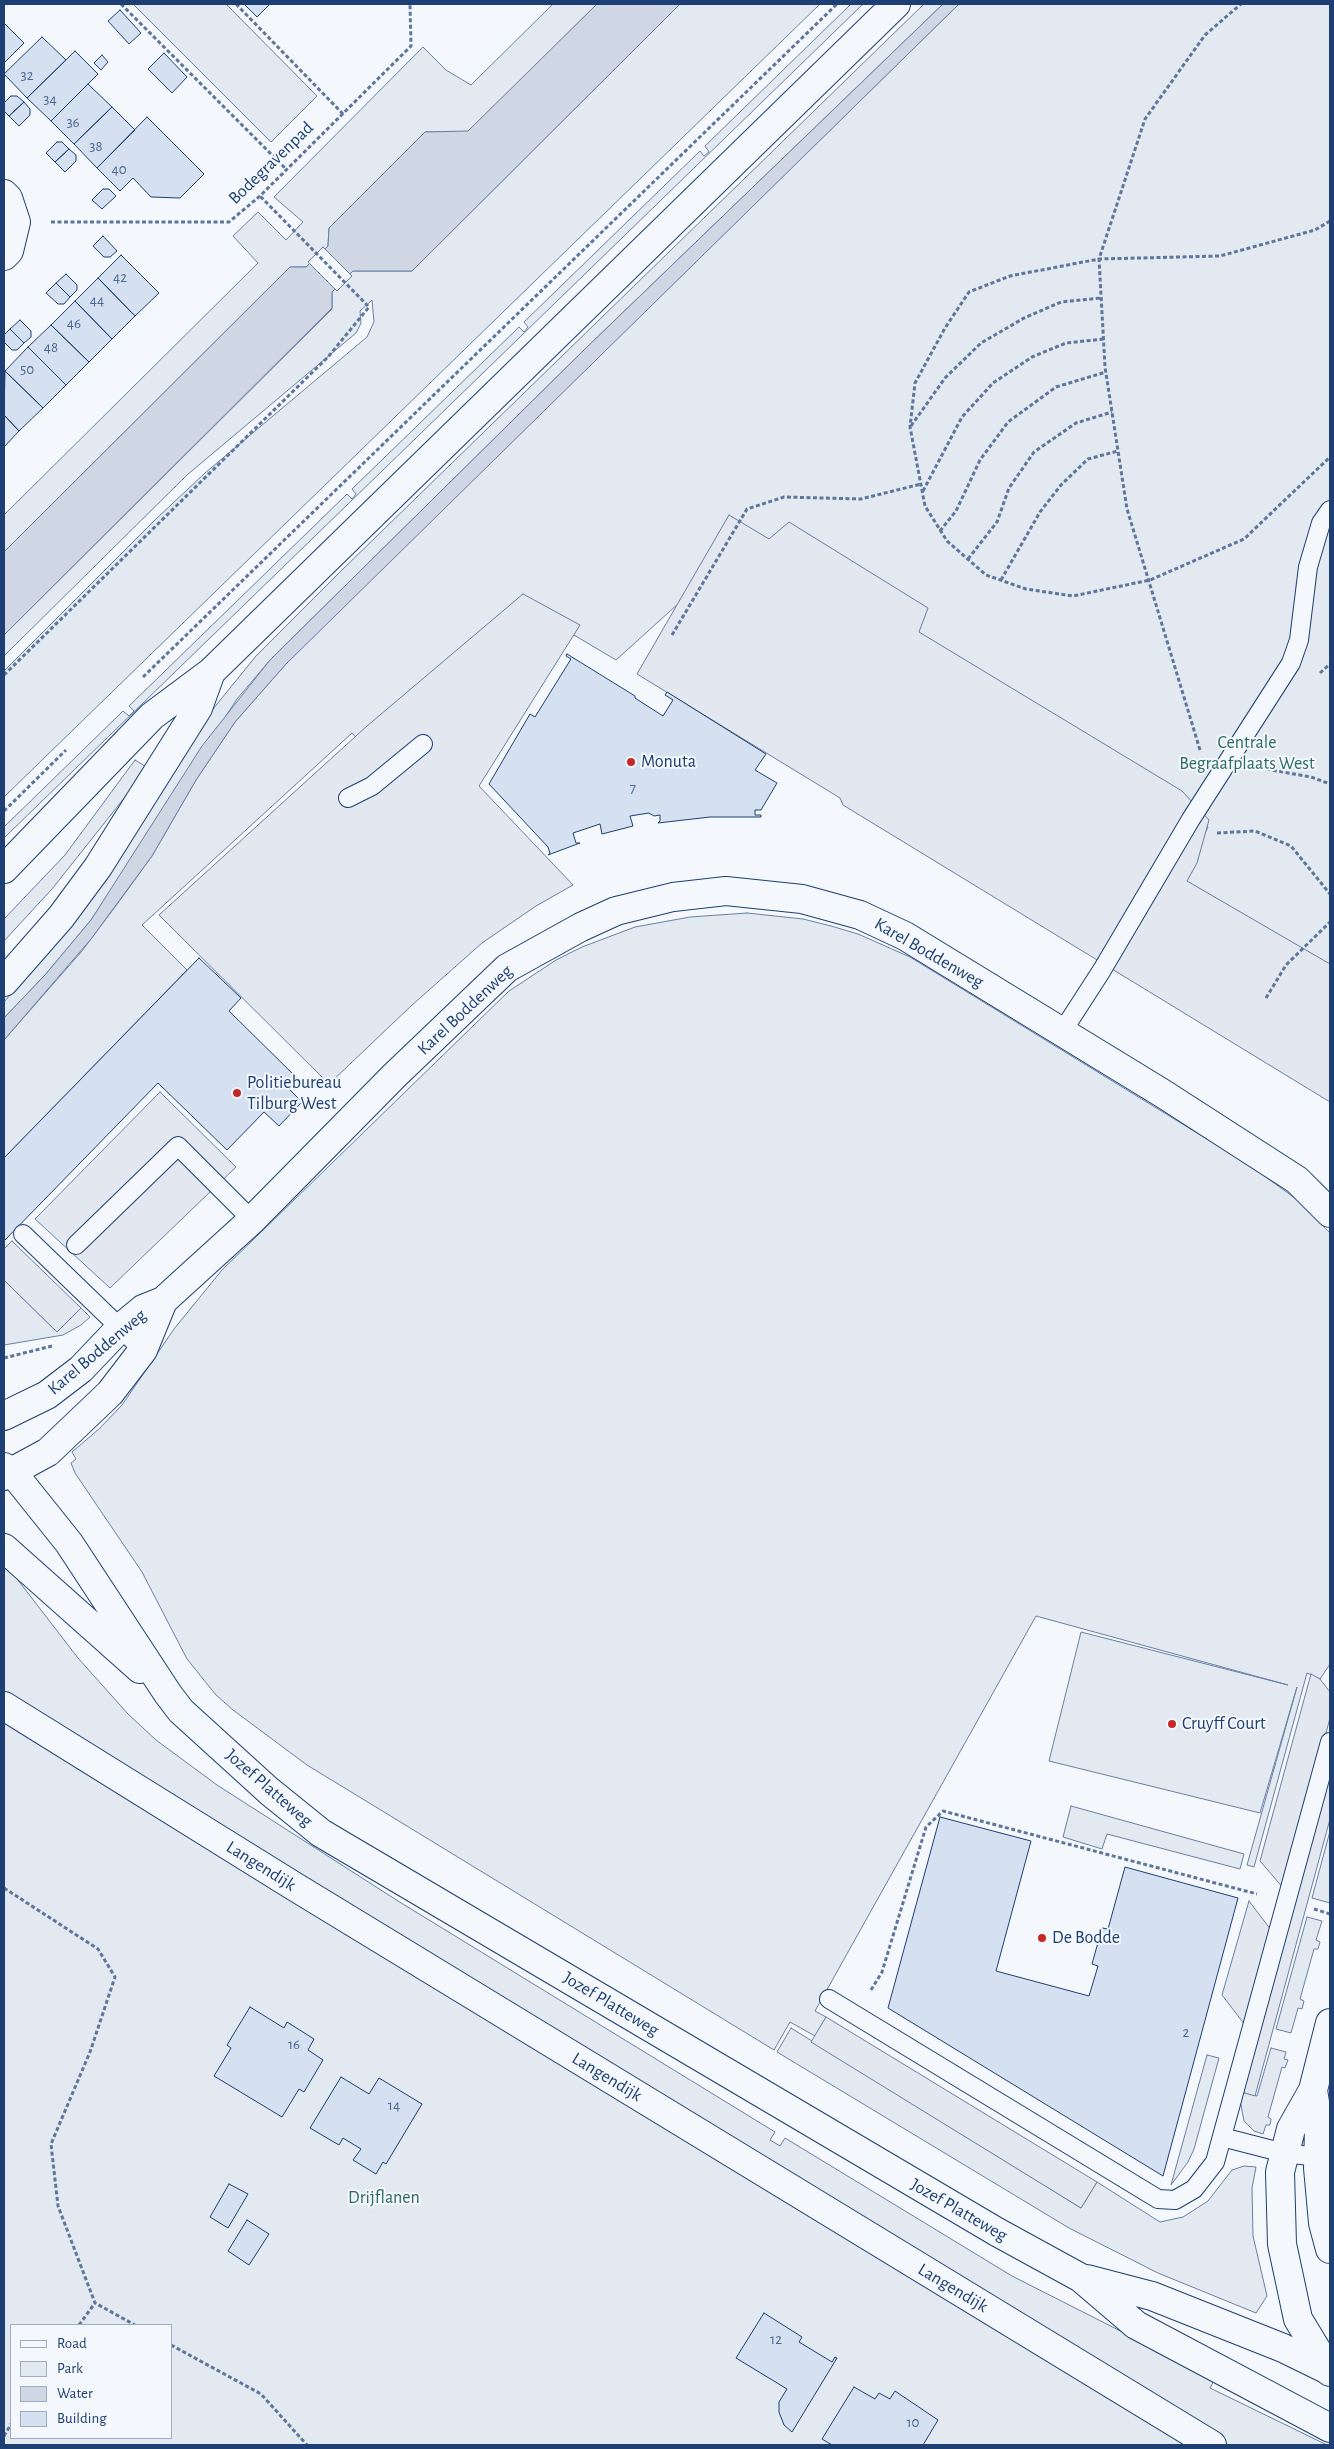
<!DOCTYPE html>
<html>
<head>
<meta charset="utf-8">
<style>
  body { margin:0 }
  #map { position:relative; width:1334px; height:2449px; overflow:hidden; background:#f4f7fb; font-family:"Alegreya Sans",sans-serif }
  canvas { display:block }
  .frame { position:absolute; inset:0; border:5px solid #1d3f73; pointer-events:none }
  .legend { position:absolute; left:10px; top:2324px; width:162px; height:115px; box-sizing:border-box; background:#f4f7fb; border:1px solid #9eadc5; margin:0; padding:6px 9px; list-style:none; font-size:15px; color:#1d3f73 }
  .legend li { display:flex; align-items:center; gap:10px; height:25px }
  .legend b { width:25px; border:1px solid #9eadc5 }
</style>
</head>
<body>
<div id="map">
<canvas width="1334" height="2449"></canvas>
<div class="frame"></div>
<ul class="legend">
<li><b style="height:6px;background:#f4f7fb"></b>Road</li>
<li><b style="height:14px;background:#e3e9f0"></b>Park</li>
<li><b style="height:14px;background:#cfd7e4"></b>Water</li>
<li><b style="height:14px;background:#d5e0f0"></b>Building</li>
</ul>
</div>
<script>
const ctx = document.querySelector('canvas').getContext('2d');
ctx.lineJoin = 'round';
function fillPath(path, color) { ctx.fillStyle = color; ctx.fill(path, 'evenodd'); }
const shape = rows => new Path2D(rows.map(r => 'M' + r).join(''));
function trace(path, color, width, dash) { ctx.strokeStyle = color; ctx.lineWidth = width; ctx.lineCap = dash ? 'butt' : 'round'; ctx.setLineDash(dash || []); ctx.stroke(path); }
function label(font, color, halo, rows, align = 'center') {
  ctx.font = font + ' "Alegreya Sans",sans-serif'; ctx.lineWidth = 4; ctx.setLineDash([]); ctx.textBaseline = 'middle'; ctx.strokeStyle = halo; ctx.fillStyle = color; for (const [text, x, y, turn = 0] of rows) {
    ctx.save(); ctx.translate(x, y); ctx.rotate((+turn || 0) * Math.PI / 180); ctx.textAlign = isNaN(turn) ? turn : align; if (halo) ctx.strokeText(text, 0, 0); ctx.fillText(text, 0, 0); ctx.restore();
  }
}
const green = shape([
  [133,4,226,4,317,96,271,142,133,4],
  [553,4,597,4,468,132,425,132,329,228,328,246,325,249,306,267,290,267,4,552,4,515,258,263,233,236,258,212,286,240,303,222,274,197,423,47,446,70,471,85,553,4],
  [680,4,820,4,4,797,4,671,156,519,205,473,367,337,374,322,372,300,360,311,361,323,356,333,187,475,4,656,4,635,332,309,332,292,353,271,412,271,680,4],
  [851,4,863,4,4,838,4,827,123,711,129,716,134,711,129,706,347,494,352,499,356,494,352,489,519,327,524,332,528,327,524,322,700,151,704,156,709,152,705,146,851,4],
  [924,4,943,4,585,349,270,660,237,699,91,920,45,975,4,1018,4,1002,60,937,209,714,256,656,343,569,924,4],
  [959,4,1330,4,1330,987,1183,879,1208,827,752,537,616,660,520,603,361,743,352,733,142,925,187,970,4,1158,4,1040,82,951,118,903,152,856,196,780,235,722,286,664,331,619,959,4],
  [135,760,148,768,52,889,4,941,4,919,65,855,135,760],
  [747,913,803,919,831,926,858,934,910,957,1251,1166,1300,1202,1330,1233,1330,1664,1320,1679,1307,1673,1254,1867,1247,1865,1297,1687,1260,1813,1049,1761,1081,1632,1288,1685,1036,1616,815,2011,826,2017,815,2036,790,2022,774,2050,307,1765,233,1710,216,1695,187,1659,142,1572,75,1473,71,1463,76,1459,72,1452,99,1429,122,1405,174,1329,222,1270,509,991,556,960,582,947,635,927,690,917,747,913],
  [4,1280,57,1332,81,1308,90,1317,81,1325,63,1335,4,1345,4,1280],
  [4,1562,78,1658,128,1714,156,1740,217,1785,398,1901,775,2132,770,2140,780,2146,785,2138,1012,2276,1215,2379,1210,2388,1327,2445,4,2445,4,1562],
  [11,2325,171,2325,171,2438,11,2438,11,2325],
  [1071,1806,1244,1854,1240,1869,1107,1834,1102,1849,1063,1837,1071,1806],
  [1330,1831,1330,1903,1312,1898,1330,1831],
  [1307,1917,1322,1921,1316,1940,1320,1942,1318,1949,1314,1949,1300,1999,1304,2001,1302,2009,1298,2008,1291,2033,1276,2029,1307,1917],
  [791,2028,1081,2208,1097,2182,1160,2222,1183,2217,1208,2201,1232,2170,1244,2166,1256,2167,1252,2188,1253,2236,1267,2296,1256,2313,1158,2273,1069,2228,777,2052,791,2028],
  [1271,2048,1286,2052,1284,2059,1288,2060,1285,2068,1282,2067,1268,2117,1271,2119,1270,2125,1266,2125,1263,2134,1254,2131,1244,2121,1240,2100,1242,2092,1257,2096,1271,2048],
  [1207,2055,1219,2058,1194,2149,1188,2162,1171,2185,1207,2055]
]);
fillPath(green, '#e3e9f0');
trace(green, '#687fa3', 1);
const parking = shape([
  [729,515,769,539,789,522,928,608,919,632,1182,791,1209,820,1197,863,1187,881,1330,964,1330,1102,843,805,840,798,637,674,729,515],
  [523,594,580,625,479,786,573,885,536,906,482,943,411,1006,329,1084,159,915,367,726,523,594],
  [160,1092,236,1167,110,1288,35,1219,160,1092],
  [12,1241,81,1308,57,1332,4,1280,4,1249,12,1241],
  [1311,1674,1320,1679,1330,1692,1330,1718,1284,1889,1260,1861,1311,1674],
  [1330,1772,1330,1819,1255,2096,1242,2092,1330,1772],
  [1249,1901,1271,1930,1245,2025,1222,1995,1249,1901],
  [826,2017,1097,2182,1081,2208,811,2042,826,2017]
]);
fillPath(parking, '#e3e8f0');
trace(parking, '#687fa3', 1);
const water = shape([
  [597,4,680,4,412,271,353,271,332,292,332,308,4,635,4,552,290,267,306,267,325,249,328,246,329,228,425,132,468,131,597,4],
  [943,4,959,4,286,664,235,722,196,780,152,856,91,939,4,1040,4,1018,45,975,91,920,202,746,270,660,585,349,943,4]
]);
fillPath(water, '#cfd7e4');
trace(water, '#687fa3', 1);
const pier = shape([
  [323,247,352,276,337,291,308,262,323,247]
]);
fillPath(pier, '#f4f7fb');
trace(pier, '#687fa3', 1);
const building = shape([
  [244,4,270,4,257,17,244,4],
  [120,10,141,33,129,44,108,21,120,10],
  [4,23,24,43,4,63,4,23],
  [42,37,66,60,27,98,4,74,42,37],
  [75,51,98,74,51,121,27,98,75,51],
  [164,53,187,77,172,93,148,69,164,53],
  [102,55,108,62,101,70,94,63,102,55],
  [88,84,112,107,74,144,51,121,88,84],
  [11,96,17,96,24,102,9,116,4,111,4,103,11,96],
  [24,102,30,109,30,115,19,126,9,116,24,102],
  [112,107,135,130,97,168,74,144,112,107],
  [147,117,204,174,180,198,151,197,133,178,120,191,97,168,147,117],
  [57,142,62,142,69,149,55,162,46,153,57,142],
  [69,149,76,155,76,161,65,172,55,162,69,149],
  [103,189,109,189,116,196,102,209,92,200,103,189],
  [103,236,117,251,110,257,104,257,93,246,103,236],
  [121,255,159,293,135,316,98,278,121,255],
  [66,274,77,285,77,290,70,297,56,283,66,274],
  [98,278,135,316,112,339,75,301,98,278],
  [56,283,70,297,64,304,58,304,46,293,56,283],
  [75,301,112,339,89,362,51,325,75,301],
  [20,320,31,331,31,337,24,343,10,329,20,320],
  [51,325,89,362,66,385,28,347,51,325],
  [10,329,24,343,17,350,12,350,4,342,4,335,10,329],
  [28,347,66,385,43,408,5,371,28,347],
  [5,371,43,408,19,431,4,415,5,371],
  [4,415,19,431,4,447,4,415],
  [567,654,635,696,635,698,663,716,673,700,665,695,667,692,766,754,755,770,777,783,761,810,755,810,755,815,761,815,761,817,710,817,658,823,660,821,660,815,654,816,649,813,630,816,633,826,602,834,600,824,573,833,576,843,580,843,548,855,550,853,548,847,489,784,530,714,535,717,571,659,566,656,567,654],
  [199,958,241,998,229,1011,297,1078,288,1088,302,1102,279,1126,264,1112,227,1150,158,1083,4,1241,4,1158,199,958],
  [940,1817,1031,1841,996,1971,1089,1996,1098,1966,1092,1964,1102,1928,1108,1929,1125,1867,1238,1898,1163,2176,888,2008,940,1817],
  [250,2007,284,2028,287,2022,314,2039,308,2050,323,2060,304,2092,299,2089,282,2117,214,2076,231,2048,227,2045,250,2007],
  [341,2077,369,2094,379,2078,422,2104,386,2164,383,2162,376,2174,353,2160,361,2149,343,2138,339,2145,310,2128,341,2077],
  [229,2184,248,2194,228,2228,210,2217,229,2184],
  [247,2220,269,2234,249,2265,228,2251,247,2220],
  [764,2313,802,2337,799,2342,832,2362,835,2357,837,2358,792,2432,784,2425,779,2412,779,2402,787,2389,736,2358,764,2313],
  [854,2387,875,2399,879,2393,890,2399,895,2391,938,2420,923,2445,832,2445,822,2439,854,2387]
]);
fillPath(building, '#d5e0f0');
trace(building, '#1d3f73', 1);
const service = shape([
  [348,798,372,786,423,744],
  [1062,1032,1102,970,1191,819,1291,663,1299,640,1308,567,1321,523,1330,510],
  [23,1234,143,1350],
  [76,1245,178,1146,252,1220],
  [829,1999,1158,2199,1175,2200,1194,2189,1215,2162,1330,1742],
  [1222,2137,1284,2153,1318,2157]
]);
const minor = shape([
  [4,194,8,198,16,222,9,251,4,256],
  [4,1416,47,1395,81,1369,120,1328,143,1309,163,1301,252,1220,395,1075,507,968,581,927,616,911,673,897,726,891,802,899,860,915,905,936,1162,1093,1297,1180,1330,1213],
  [4,1476,48,1452,110,1393,143,1350,163,1301],
  [4,1706,292,1885,1212,2445],
  [1330,2023,1313,2090,1291,2129,1280,2172,1282,2244,1298,2319,1330,2372],
  [1313,2090,1319,2127,1318,2168,1323,2223,1330,2249]
]);
const tertiary = shape([
  [4,1467,13,1473,69,1543,168,1694,181,1711,269,1791,321,1833,997,2232,1081,2278,1136,2325,1330,2428],
  [4,1548,140,1669],
  [1087,2279,1152,2296,1283,2348,1330,2371]
]);
const secondary = shape([
  [4,869,152,716,211,672,896,4],
  [4,982,61,917,98,867,198,708,211,672]
]);
trace(service, '#1d3f73', 20);
trace(minor, '#1d3f73', 30);
trace(tertiary, '#1d3f73', 30);
trace(secondary, '#1d3f73', 30);
trace(shape([
  [121,4,286,169],
  [236,4,343,114],
  [1330,221,1315,230,1220,256,1099,259,1010,276,969,292,945,328,915,383,910,427,925,506,947,541,986,575,1026,589,1073,596,1150,580,1244,539,1330,457],
  [51,222,229,222,260,196,411,46,410,4],
  [911,426,945,378,981,343,1024,318,1061,302,1101,298],
  [923,491,962,417,993,383,1032,357,1066,343,1104,339],
  [940,531,956,511,980,460,1008,422,1056,387,1106,372],
  [968,559,997,522,1009,488,1034,452,1076,423,1112,412],
  [1001,580,1040,512,1061,485,1088,459,1118,451],
  [672,635,747,509,784,497,861,499,921,484],
  [1320,673,1330,664],
  [4,675,328,357,369,307,260,196],
  [143,677,837,4],
  [1200,750,1127,509,1105,367,1099,259,1145,119,1205,35,1241,4],
  [1260,768,1311,777,1330,784],
  [4,811,66,750],
  [1217,833,1255,831,1291,846,1330,894],
  [1266,998,1286,965,1330,922],
  [4,1358,52,1346],
  [4,1888,98,1949,115,1977,90,2052,51,2144,58,2206,95,2303,135,2325],
  [1314,1909,1330,1914],
  [871,1990,882,1972,926,1827,943,1811,1257,1894],
  [79,2325,95,2303],
  [171,2345,261,2394,307,2445],
  [4,2436,11,2424]
]), '#5e769c', 3, [4, 2.5]);
trace(service, '#f4f7fb', 18);
trace(minor, '#f4f7fb', 28);
trace(tertiary, '#f4f7fb', 28);
trace(secondary, '#f4f7fb', 28);
for (const [x, y, r, color] of [
  [631,762,5,"#c62828"],
  [237,1093,5,"#c62828"],
  [1172,1724,5,"#c62828"],
  [1042,1938,5,"#c62828"]
]) { const dot = new Path2D(); dot.arc(x, y, r, 0, 2 * Math.PI); ctx.fillStyle = color; ctx.fill(dot); trace(dot, '#f4f7fb', 2); }
label('15px', '#4b6792', null, [
  ["32",27,75],
  ["34",50,99],
  ["36",73,122],
  ["38",96,146],
  ["40",119,169],
  ["42",120,277],
  ["44",97,300],
  ["46",74,323],
  ["48",51,347],
  ["50",27,369],
  ["7",633,788],
  ["2",1186,2032],
  ["16",294,2044],
  ["14",394,2105],
  ["12",776,2339],
  ["10",913,2422]
]);
label('18px', '#1d3f73', '#f4f7fb', [
  ["Bodegravenpad",271,163,-44],
  ["Karel Boddenweg",929,953,30],
  ["Karel Boddenweg",465,1010,-43],
  ["Karel Boddenweg",97,1352,-40],
  ["Jozef Platteweg",269,1788,41],
  ["Langendijk",261,1866,32],
  ["Jozef Platteweg",611,2004,31],
  ["Langendijk",607,2077,31],
  ["Jozef Platteweg",959,2210,30],
  ["Langendijk",953,2288,31]
]);
label('18px', '#2c6c60', '#f4f7fb', [
  ["Centrale",1247,743],
  ["Begraafplaats West",1247,764],
  ["Drijflanen",384,2198]
]);
label('18px', '#1d3f73', '#f4f7fb', [
  ["Monuta",641,762],
  ["Politiebureau",247,1083],
  ["Tilburg West",247,1104],
  ["Cruyff Court",1182,1724],
  ["De Bodde",1052,1938]
], 'left');
</script>
</body>
</html>
